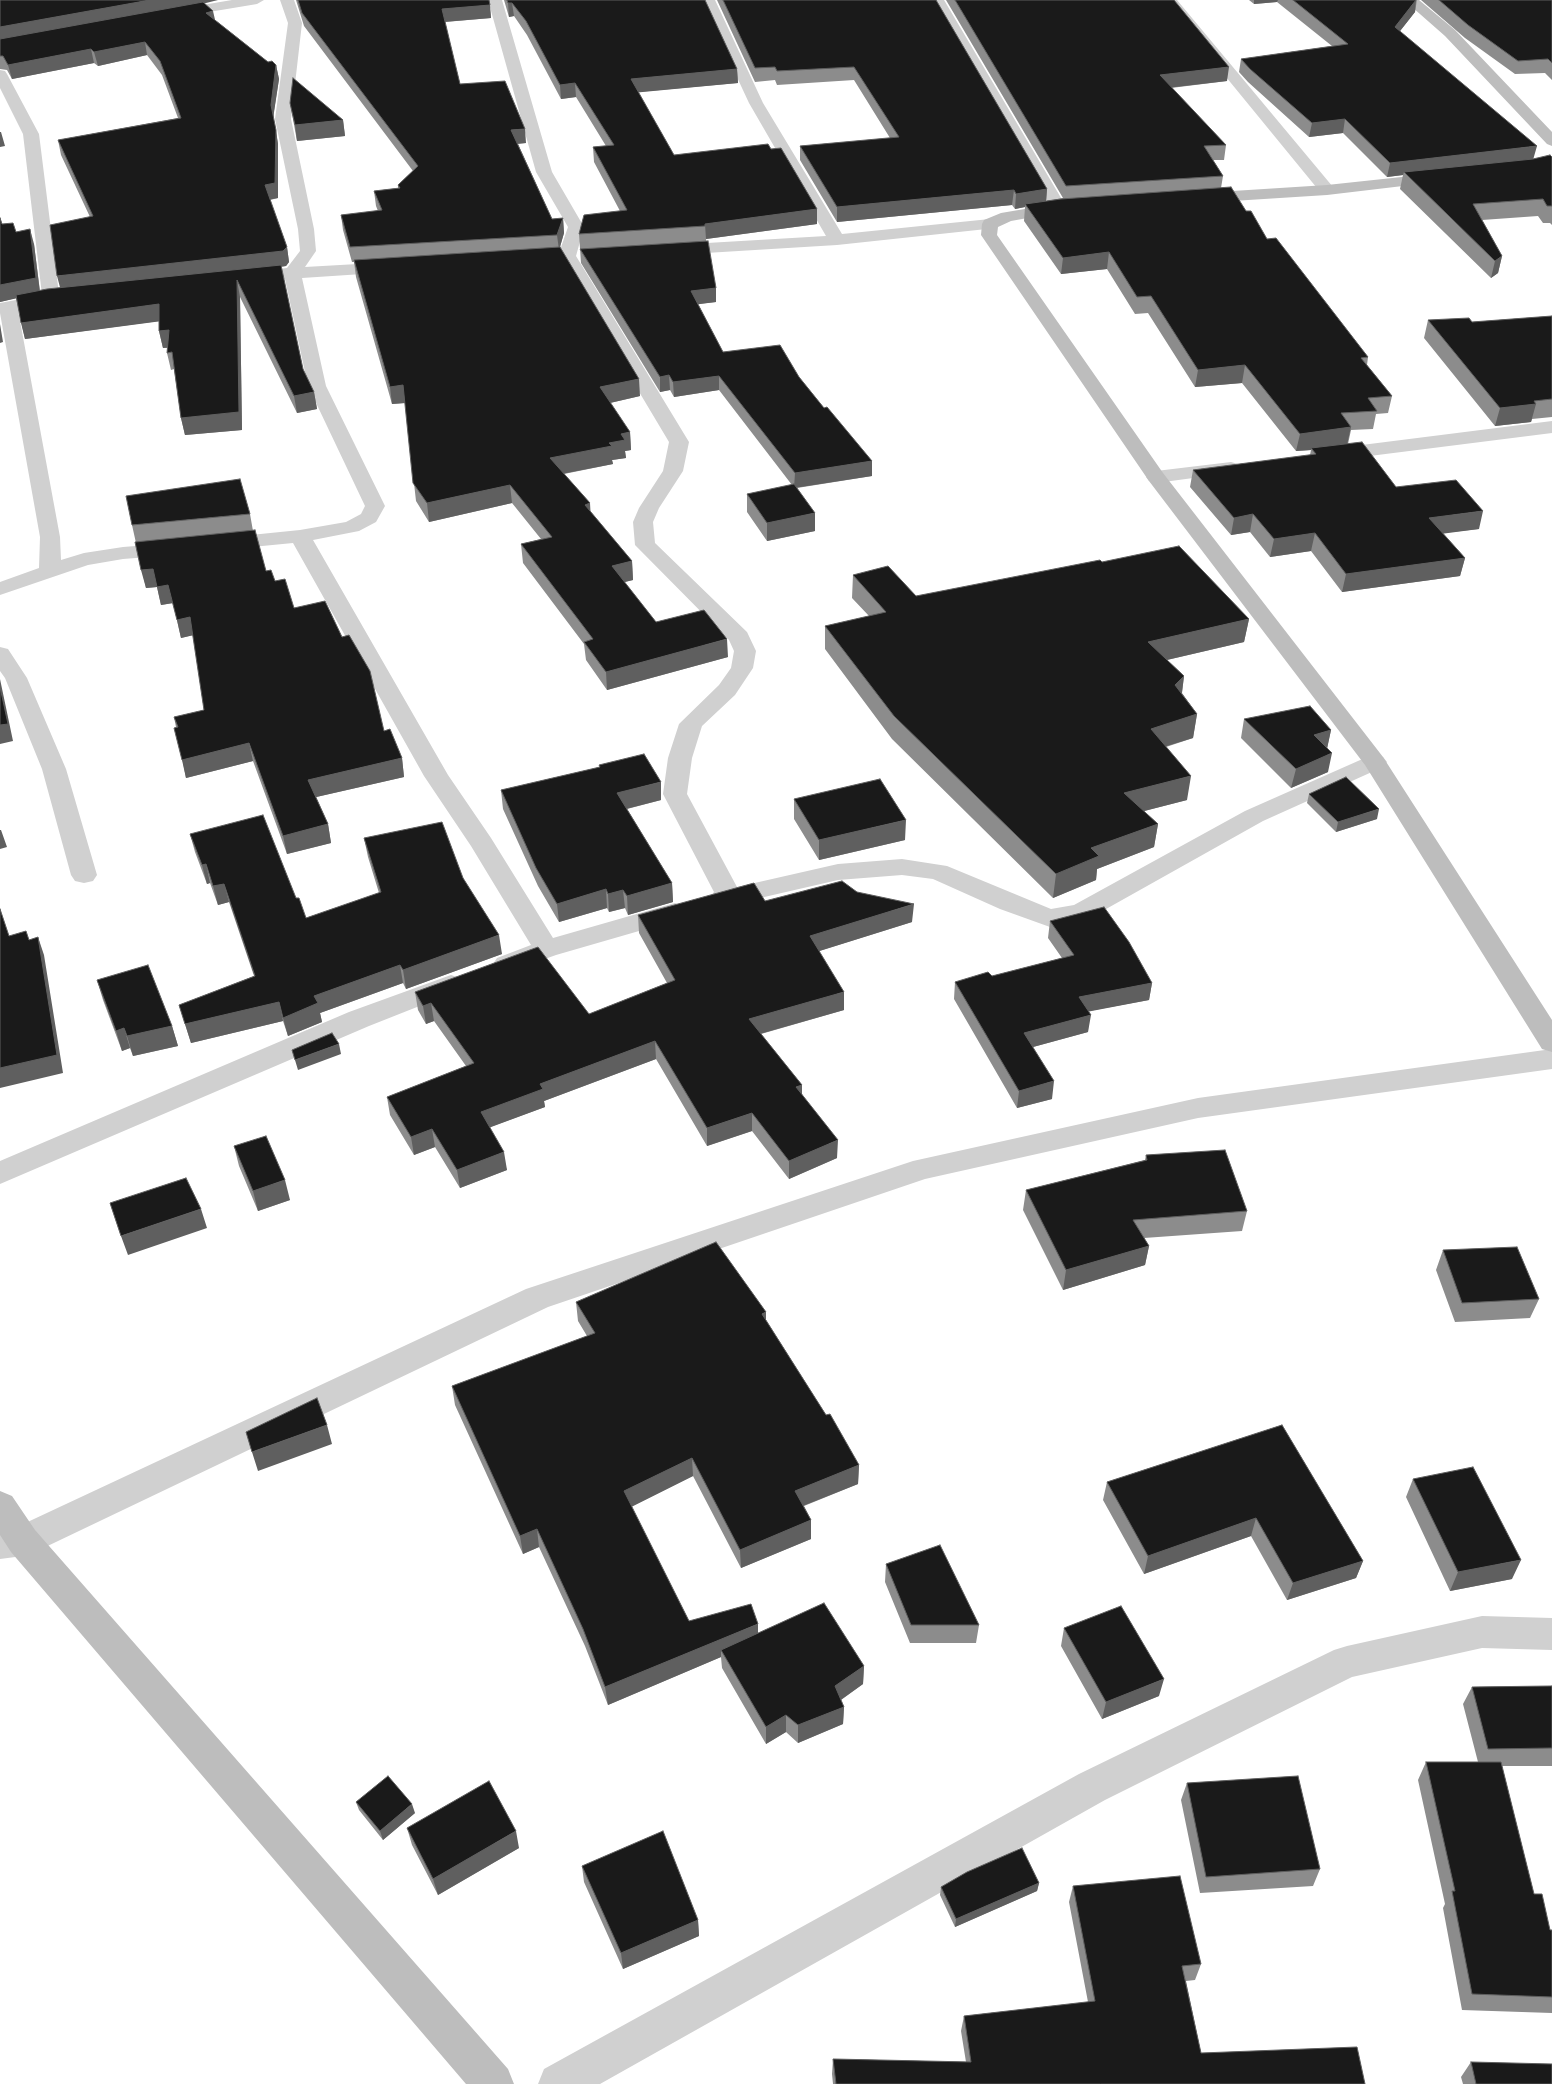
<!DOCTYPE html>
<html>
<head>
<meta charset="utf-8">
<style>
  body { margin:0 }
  canvas { display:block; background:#fff }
</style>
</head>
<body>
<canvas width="1552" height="2084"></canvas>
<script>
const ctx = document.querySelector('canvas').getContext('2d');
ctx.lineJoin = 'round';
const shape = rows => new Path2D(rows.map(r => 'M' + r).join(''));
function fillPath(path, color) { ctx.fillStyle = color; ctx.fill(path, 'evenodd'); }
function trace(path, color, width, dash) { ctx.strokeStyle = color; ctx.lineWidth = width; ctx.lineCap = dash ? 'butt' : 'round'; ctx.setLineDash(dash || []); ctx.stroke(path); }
fillPath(shape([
  [232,0,264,0,257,4,173,18,166,14,173,10,232,0],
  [280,0,294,0,302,23,291,119,314,229,316,251,305,267,393,262,399,263,402,267,399,271,393,272,302,278,326,386,385,506,376,522,359,531,313,540,448,775,491,838,553,938,675,903,684,906,688,912,684,918,556,955,506,973,497,970,493,964,497,958,531,945,471,846,424,776,293,543,221,550,214,548,211,544,214,540,221,538,300,530,346,522,361,514,365,506,308,386,285,279,246,283,240,282,237,278,240,274,246,273,287,268,300,251,298,229,275,119,288,23,280,0],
  [488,0,502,0,552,172,584,227,576,256,689,442,683,471,659,508,653,522,655,543,747,632,756,651,753,668,735,695,702,726,692,758,687,794,737,887,838,864,902,859,947,866,1051,909,1074,905,1245,811,1367,757,1375,755,1383,757,1387,762,1383,767,1263,821,1090,918,1081,921,1050,927,1000,909,933,879,902,875,838,880,721,907,712,905,708,899,714,892,663,794,668,758,679,724,719,685,731,668,734,651,729,640,635,545,633,522,639,508,663,471,669,442,558,256,568,227,536,172,488,0],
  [701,0,715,0,763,103,842,234,990,219,996,220,998,224,996,228,837,245,673,255,667,254,665,250,667,246,673,245,826,236,749,103,701,0],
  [930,0,944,0,1067,208,1065,211,1053,211,1051,208,930,0],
  [1163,0,1177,0,1333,187,1335,190,1333,193,1321,193,1163,0],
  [0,70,5,71,7,74,39,134,59,294,63,298,57,303,18,310,60,537,61,560,84,553,123,547,174,543,181,545,184,549,181,553,174,555,123,559,88,565,0,595,0,582,39,568,40,537,0,313,0,303,42,295,23,134,0,88,0,70],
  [1552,421,1552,433,1330,461,1323,459,1320,455,1323,451,1330,449,1552,421],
  [1231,462,1238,464,1241,468,1238,472,1156,483,1149,481,1146,477,1149,473,1156,471,1231,462],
  [0,647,8,649,27,678,66,769,97,875,93,881,84,883,75,881,71,875,42,769,5,678,0,671,0,647],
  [451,975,460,978,464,984,460,990,369,1026,0,1184,0,1161,349,1012,451,975],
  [1552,1049,1552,1069,1198,1118,925,1179,548,1307,35,1552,23,1556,0,1559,0,1529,19,1526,526,1289,913,1161,1198,1098,1552,1049],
  [1482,1616,1552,1618,1552,1650,1482,1648,1352,1677,1105,1800,600,2084,538,2084,544,2069,1079,1774,1334,1650,1347,1646,1482,1616]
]), '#d0d0d0');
fillPath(shape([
  [1404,0,1419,0,1455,30,1552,132,1552,146,1547,144,1445,36,1404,0],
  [1439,173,1445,175,1447,178,1445,181,1327,195,1201,203,1195,201,1193,198,1195,195,1201,193,1327,185,1439,173],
  [1060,203,1066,205,1068,208,1066,211,1011,221,998,227,997,235,1163,473,1383,757,1552,1020,1552,1052,1542,1049,1365,765,1149,481,981,235,982,224,984,220,1001,213,1060,203],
  [0,1491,12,1496,35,1530,508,2069,514,2084,466,2084,11,1552,0,1535,0,1491]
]), '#bdbdbd');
fillPath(shape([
  [0,0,204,3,215,20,268,62,276,65,279,79,273,117,278,144,278,198,270,200,287,247,289,262,286,266,281,267,303,369,314,392,317,409,297,413,240,297,242,430,185,435,181,418,174,369,171,370,167,353,167,348,163,348,159,331,159,321,25,339,16,298,0,302,0,217,2,224,16,232,34,244,40,291,60,288,90,217,61,155,58,140,178,118,162,75,147,55,98,66,94,63,12,79,7,70,0,69],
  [296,0,489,0,491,18,445,22,460,84,526,143,518,144,552,219,563,218,564,233,560,247,640,396,610,403,630,432,631,450,625,451,626,458,612,460,613,464,564,474,590,503,590,511,632,561,633,580,624,582,656,622,728,657,607,690,586,660,584,644,523,563,521,544,541,539,512,503,429,522,416,501,405,403,392,404,356,277,354,262,352,262,343,230,341,215,378,211,376,206,374,191,398,188,398,185,413,171,304,26],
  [504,0,705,0,737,69,738,83,638,92,674,155,817,209,817,224,706,239,716,288,716,302,698,304,723,352,799,377,824,408,872,461,872,476,797,488,815,531,767,541,747,512,747,494,792,485,719,390,674,397,670,390,660,392,581,263,579,234,620,211,594,162,593,147,606,146,576,97,561,99,527,35,514,16,509,17],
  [717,0,936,0,1047,189,1046,201,1063,198,946,0,1174,0,1227,81,1171,88,1226,145,1224,160,1213,160,1223,176,1221,188,1246,211,1267,239,1368,357,1367,365,1392,396,1388,413,1376,414,1373,429,1351,430,1348,444,1396,487,1479,529,1443,533,1465,558,1460,576,1342,592,1311,551,1270,557,1250,532,1231,535,1190,487,1193,470,1310,455,1311,450,1296,451,1242,383,1195,387,1148,313,1135,314,1107,269,1061,274,1024,221,1025,207,1015,209,1012,205,837,222,800,160,800,146,890,138,854,80,777,85,775,80,755,82],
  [1249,0,1417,0,1415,12,1400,31,1533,159,1552,157,1552,225,1550,223,1543,223,1538,216,1482,220,1502,256,1498,273,1491,278,1400,189,1403,175,1387,177,1343,133,1309,137,1248,82,1239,72,1241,59,1332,46,1277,2,1254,4],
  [1421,0,1552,0,1552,80,1545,73,1515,74,1465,38],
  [290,103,343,120,345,136,297,141],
  [1552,316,1552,417,1532,419,1531,422,1495,426,1424,338,1428,320,1472,322],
  [250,514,253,531,266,571,275,581,384,731,402,758,404,777,316,797,328,824,331,843,287,854,253,761,186,778,174,717,204,710,193,635,181,638,173,603,161,605,157,587,146,588,132,525],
  [1102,562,1249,619,1244,642,1167,660,1184,676,1182,693,1197,714,1193,738,1166,747,1187,800,1144,811,1158,824,1154,847,1097,869,1096,880,1053,898,892,739,825,649,825,626,869,616,852,598,853,575,916,596],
  [1244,719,1331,730,1327,748,1328,772,1291,788,1241,738],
  [599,765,661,800,627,809,672,883,673,902,628,915,625,908,609,912,607,908,559,922,538,886,503,809,501,790,600,767],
  [1309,794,1377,819,1336,832,1307,803],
  [794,799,905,840,819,860,794,819],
  [190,834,296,898,306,918,379,893,368,857,364,838,463,878,502,954,406,989,403,983,320,1013,322,1022,288,1036,283,1021,191,1043,179,1005,254,976,229,902,218,905,210,883,207,884,195,852],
  [857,892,912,922,819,951,844,1010,761,1034,802,1085,802,1094,837,1158,789,1179,752,1131,707,1146,656,1059,544,1101,545,1107,490,1127,507,1170,460,1188,435,1147,414,1155,390,1115,387,1097,466,1066,434,1021,426,1024,418,1010,415,992,589,1014,667,983,639,933,638,915,765,901],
  [1050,921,1152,983,1149,1000,1089,1011,1088,1032,1033,1047,1052,1099,1017,1108,954,999,955,982,992,976,1062,958,1048,938],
  [97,980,172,1026,178,1046,133,1056,130,1048,122,1051,103,1000],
  [234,1146,290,1200,258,1211,239,1166],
  [1146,1155,1247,1211,1242,1231,1144,1238,1149,1246,1145,1265,1063,1290,1023,1210,1026,1190,1145,1160],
  [1443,1250,1539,1299,1530,1318,1455,1322,1436,1270],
  [576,1302,766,1320,826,1415,859,1465,858,1484,804,1506,811,1520,811,1539,741,1568,693,1476,631,1507,689,1621,758,1633,864,1666,863,1684,841,1700,844,1707,843,1724,798,1743,786,1732,766,1744,722,1668,721,1657,608,1705,585,1646,539,1547,523,1554,455,1405,452,1386,587,1336,578,1321],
  [1282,1425,1363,1561,1356,1578,1287,1600,1251,1536,1144,1574,1103,1500,1107,1482],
  [1413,1479,1512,1579,1450,1591,1406,1497],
  [886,1564,979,1625,976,1643,910,1643,885,1582],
  [1064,1628,1159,1696,1102,1719,1061,1646],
  [1552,1686,1552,1766,1502,1766,1534,1894,1550,1930,1552,1930,1552,2013,1462,2010,1443,1908,1445,1904,1418,1780,1426,1762,1478,1762,1463,1704,1472,1687],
  [1187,1783,1320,1869,1313,1886,1200,1893,1181,1800],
  [356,1802,415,1813,383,1840,359,1810],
  [407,1828,519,1848,438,1895,412,1845],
  [582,1866,698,1920,699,1936,623,1969,584,1882],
  [1039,1883,1037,1891,955,1927,940,1895,941,1887],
  [1073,1886,1201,1964,1195,1980,1186,1981,1201,2053,1365,2084,833,2084,832,2074,833,2059,966,2062,961,2031,964,2016,1088,2002,1069,1902],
  [1471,2062,1552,2084,1463,2084,1461,2077]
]), '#8c8c8c');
fillPath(shape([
  [150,0,218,0,194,6,0,42,0,27],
  [1254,0,1278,0,1277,2,1254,4],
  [1416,0,1415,12,1393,40,1395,27],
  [508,3,512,3,514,16,509,17],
  [490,5,491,18,443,22,442,9],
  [213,11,216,24,206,13],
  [145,42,147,55,98,66,94,52],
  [91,49,94,63,12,79,8,65],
  [276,65,279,79,273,119,271,105],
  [1229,67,1227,81,1158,89,1160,75],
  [737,69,738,83,632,93,631,79],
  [575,83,576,97,561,99,560,85],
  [1345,119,1343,133,1309,137,1312,123],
  [343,120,345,136,297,141,295,125],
  [525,129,526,143,513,144,511,130],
  [276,130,278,144,278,198,267,200,265,185],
  [0,132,1,132,5,146,0,147],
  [1537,146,1533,160,1404,172,1403,175,1387,177,1390,163],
  [1047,189,1046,203,1025,204,1025,207,1015,209,1016,194],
  [1014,190,1012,205,837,222,837,207],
  [817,209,817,224,706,239,705,224],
  [563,218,564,233,559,250,557,235],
  [30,229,34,244,40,293,0,302,0,285],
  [287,247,289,262,286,266,61,291,57,276],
  [1109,252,1107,269,1061,274,1063,258],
  [1502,256,1498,273,1491,278,1495,261],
  [237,280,240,297,242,430,185,435,181,418],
  [716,288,716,302,692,305,691,291],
  [159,304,162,321,25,339,21,323],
  [0,324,3,342,0,343],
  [169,330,172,347,163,348,159,331],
  [1245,365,1242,383,1195,387,1198,370],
  [669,375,670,390,660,392,660,377],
  [719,376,719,390,674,397,673,382],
  [639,379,640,396,601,405,600,387],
  [403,385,405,403,392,404,390,387],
  [314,392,317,409,297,413,294,396],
  [1536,404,1531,422,1495,426,1500,408],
  [1351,427,1347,445,1311,448,1311,450,1296,451,1300,434],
  [630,432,631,450,625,451,626,458,612,460,613,464,551,476,550,458,609,443,621,434],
  [872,461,872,476,794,488,795,473],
  [510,485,512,503,429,522,427,503],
  [590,503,591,521,585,505],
  [1483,511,1479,529,1425,536,1429,518],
  [815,513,815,531,767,541,767,523],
  [1253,514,1250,532,1231,535,1234,518],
  [1315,533,1311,551,1270,557,1274,539],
  [1465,558,1460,576,1342,592,1346,574],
  [632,561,633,580,613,585,612,566],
  [153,569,168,585,173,603,161,605,157,587,146,588,141,570],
  [190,617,194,635,181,638,177,620],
  [1249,619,1244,642,1145,665,1148,642],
  [727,639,728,657,607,690,606,672],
  [1184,676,1181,700,1175,685],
  [0,679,13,741,0,744],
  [1197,714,1193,738,1147,752,1151,729],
  [1331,730,1327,749,1314,735],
  [249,743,253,761,186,778,182,760],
  [1332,753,1328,772,1291,788,1296,769],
  [402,758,404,777,312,798,308,780],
  [1191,776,1187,800,1121,817,1124,793],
  [661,782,661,800,618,811,617,793],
  [1379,809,1377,819,1336,832,1338,822],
  [906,820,905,840,819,860,819,840],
  [328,824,331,843,287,854,283,836],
  [1158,824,1154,847,1097,869,1096,880,1053,898,1056,874,1091,848],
  [0,830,1,830,7,847,0,849],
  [206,864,210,883,207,884,202,865],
  [672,883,673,902,628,915,627,896],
  [224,884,229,902,218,905,213,886],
  [606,889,607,908,559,922,557,904],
  [623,890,625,908,609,912,608,894],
  [914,904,912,922,810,954,810,936],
  [499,935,502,954,406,989,403,970],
  [38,937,44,955,63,1073,0,1088,0,1068],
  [400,965,403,983,320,1013,322,1022,288,1036,283,1018,314,996],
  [1152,983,1149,1000,1076,1014,1079,997],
  [844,992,844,1010,749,1037,749,1019],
  [279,1002,283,1021,191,1043,185,1024],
  [431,1003,434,1021,426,1024,423,1006],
  [1091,1015,1088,1032,1022,1050,1024,1033],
  [172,1026,178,1046,133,1056,127,1036],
  [124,1028,130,1048,122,1051,116,1031],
  [655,1041,656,1059,544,1101,545,1107,483,1130,481,1112,540,1084],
  [339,1044,341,1054,298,1070,295,1060],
  [1054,1081,1052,1099,1017,1108,1019,1091],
  [802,1085,802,1103,796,1087],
  [752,1113,752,1131,707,1146,707,1128],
  [432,1129,435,1147,414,1155,411,1137],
  [838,1140,837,1158,789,1179,789,1161],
  [504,1152,507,1170,460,1188,457,1170],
  [285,1180,290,1200,258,1211,253,1191],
  [201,1209,207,1228,128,1255,121,1236],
  [1149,1246,1145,1265,1063,1290,1066,1270],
  [766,1312,766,1331,762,1314],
  [327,1425,332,1444,258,1471,252,1452],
  [692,1458,693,1476,625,1510,624,1491],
  [859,1465,858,1484,795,1509,795,1491],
  [1256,1518,1251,1536,1144,1574,1148,1556],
  [811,1520,811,1539,741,1568,740,1550],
  [537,1529,539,1547,523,1554,520,1536],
  [1521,1560,1512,1579,1450,1591,1458,1572],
  [1363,1561,1356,1578,1287,1600,1293,1583],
  [758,1624,758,1642,721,1650,721,1657,608,1705,605,1687],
  [864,1666,863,1684,835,1704,835,1686],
  [1164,1679,1159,1696,1102,1719,1106,1702],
  [844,1707,843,1724,798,1743,798,1725],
  [786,1715,786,1732,766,1744,766,1727],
  [412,1804,415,1813,383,1840,380,1831],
  [516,1831,519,1848,438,1895,433,1879],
  [1039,1883,1037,1891,955,1927,956,1919],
  [698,1920,699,1936,623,1969,621,1953]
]), '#5f5f5f');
const building = shape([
  [0,0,150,0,0,27,0,0],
  [298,0,489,0,490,5,442,9,460,84,505,81,525,129,511,130,552,219,563,218,557,235,350,247,341,215,382,210,374,191,400,188,398,185,418,166,302,13,298,0],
  [507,0,705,0,737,69,631,79,674,155,768,144,771,149,781,148,817,209,705,224,705,226,579,234,584,215,627,210,593,147,614,145,575,83,560,85,526,21,512,3,508,3,507,0],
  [723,0,936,0,1047,189,1016,194,1014,190,837,207,800,146,899,137,854,67,777,71,775,67,755,68,723,0],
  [955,0,1174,0,1229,67,1160,75,1226,145,1204,146,1223,176,1066,186,955,0],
  [1293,0,1416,0,1395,27,1537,146,1390,163,1345,119,1312,123,1250,69,1241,59,1348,44,1293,0],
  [1439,0,1552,0,1552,63,1548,59,1518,61,1468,25,1439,0],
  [203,2,213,11,206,13,268,62,272,61,276,65,271,105,276,130,275,183,265,185,287,247,283,251,57,276,50,225,93,216,58,140,181,118,160,61,145,42,94,52,91,49,8,65,3,56,0,56,0,39,203,2],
  [293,78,343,120,295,125,290,103,293,78],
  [1550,155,1552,157,1552,206,1547,206,1543,199,1473,204,1502,256,1495,261,1404,172,1533,159,1550,155],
  [1231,187,1246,211,1251,211,1267,239,1276,238,1368,357,1361,358,1392,396,1368,398,1377,411,1341,413,1351,427,1300,434,1245,365,1198,370,1151,296,1137,297,1109,252,1063,258,1025,204,1061,199,1231,187],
  [0,218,2,224,13,223,16,232,30,229,36,278,0,285,0,218],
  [708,241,716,288,691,291,723,352,780,345,799,377,824,408,827,407,872,461,795,473,719,376,673,382,669,375,660,377,580,249,708,241],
  [560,247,639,379,600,387,630,432,621,434,625,440,609,443,612,446,550,458,590,503,585,505,632,561,612,566,656,622,704,610,727,639,606,672,584,642,593,639,521,544,552,537,510,485,427,503,413,483,403,385,390,387,354,260,560,247],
  [281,265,303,369,314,392,294,396,237,280,239,412,181,418,172,352,167,353,169,330,159,331,159,304,21,323,16,295,47,289,281,265],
  [1552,316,1552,399,1534,401,1536,404,1500,408,1428,320,1469,318,1472,322,1552,316],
  [1362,442,1396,487,1456,480,1483,511,1429,518,1465,558,1346,574,1315,533,1274,539,1253,514,1234,518,1193,470,1316,454,1311,448,1362,442],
  [240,479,250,514,132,525,126,496,240,479],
  [794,484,815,513,767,523,747,494,794,484],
  [255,530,266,571,271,570,275,581,285,579,294,608,325,601,342,637,349,635,370,671,384,731,390,729,402,758,308,780,328,824,283,836,249,743,182,760,174,728,178,727,174,717,204,710,190,617,177,620,168,585,157,587,153,569,141,570,135,542,255,530],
  [1179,546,1249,619,1148,642,1184,676,1175,685,1197,714,1151,729,1191,776,1124,793,1158,824,1091,848,1099,856,1056,874,894,716,825,626,886,612,853,575,888,566,916,596,1100,560,1102,562,1179,546],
  [0,687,8,724,0,725,0,687],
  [1310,706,1331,730,1314,735,1332,753,1296,769,1244,719,1310,706],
  [644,754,661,782,617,793,672,883,627,896,623,890,608,894,606,889,557,904,536,868,501,790,600,767,599,765,644,754],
  [1346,777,1379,809,1338,822,1309,794,1346,777],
  [880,779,906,820,819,840,794,799,880,779],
  [263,815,296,898,299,898,306,918,381,892,364,838,442,822,463,878,499,935,403,970,400,965,314,996,318,1003,283,1018,279,1002,185,1024,179,1005,255,976,224,884,213,886,206,864,202,865,190,834,263,815],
  [842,881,857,892,914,904,810,936,844,992,749,1019,802,1085,796,1087,838,1140,789,1161,752,1113,707,1128,655,1041,540,1084,543,1089,481,1112,504,1152,457,1170,432,1129,411,1137,387,1097,474,1063,431,1003,423,1006,415,992,538,947,589,1014,675,980,638,915,754,883,765,901,842,881],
  [1104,907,1129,942,1152,983,1079,997,1091,1015,1024,1033,1054,1081,1019,1091,955,982,988,972,992,976,1074,955,1050,921,1104,907],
  [0,909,9,936,26,931,29,940,38,937,57,1055,0,1068,0,909],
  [148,965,172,1026,127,1036,124,1028,116,1031,97,980,148,965],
  [332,1033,339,1044,295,1060,292,1050,332,1033],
  [266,1136,285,1180,253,1191,234,1146,266,1136],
  [1225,1150,1247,1211,1133,1220,1149,1246,1066,1270,1026,1190,1147,1160,1146,1155,1225,1150],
  [186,1178,201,1209,121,1236,110,1203,186,1178],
  [716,1242,766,1312,762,1314,826,1415,830,1414,859,1465,795,1491,811,1520,740,1550,692,1458,624,1491,689,1621,751,1604,758,1624,605,1687,583,1629,537,1529,520,1536,452,1386,595,1333,576,1302,716,1242],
  [1517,1247,1539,1299,1462,1303,1443,1250,1517,1247],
  [317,1398,327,1425,252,1452,246,1432,317,1398],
  [1282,1425,1363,1561,1293,1583,1256,1518,1148,1556,1107,1482,1282,1425],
  [1473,1467,1521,1560,1458,1572,1413,1479,1473,1467],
  [940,1545,979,1625,911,1625,886,1564,940,1545],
  [824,1603,864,1666,835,1686,844,1707,798,1725,786,1715,766,1727,721,1650,824,1603],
  [1121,1606,1164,1679,1106,1702,1064,1628,1121,1606],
  [1552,1686,1552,1748,1488,1749,1472,1687,1552,1686],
  [1426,1762,1501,1762,1534,1894,1542,1894,1550,1930,1552,1930,1552,1997,1472,1994,1452,1891,1455,1891,1426,1762],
  [388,1776,412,1804,380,1831,356,1802,388,1776],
  [1298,1776,1320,1869,1206,1877,1187,1783,1298,1776],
  [489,1781,516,1831,433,1879,407,1828,489,1781],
  [663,1831,698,1920,621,1953,582,1866,663,1831],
  [1022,1848,1039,1883,956,1919,941,1887,967,1872,1022,1848],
  [1180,1876,1201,1964,1182,1966,1201,2053,1357,2047,1365,2084,836,2084,833,2059,971,2062,964,2016,1095,2001,1073,1886,1180,1876],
  [1471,2062,1552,2064,1552,2084,1476,2084,1471,2062]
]);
fillPath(building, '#1a1a1a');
trace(building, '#5f5f5f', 1);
</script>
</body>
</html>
